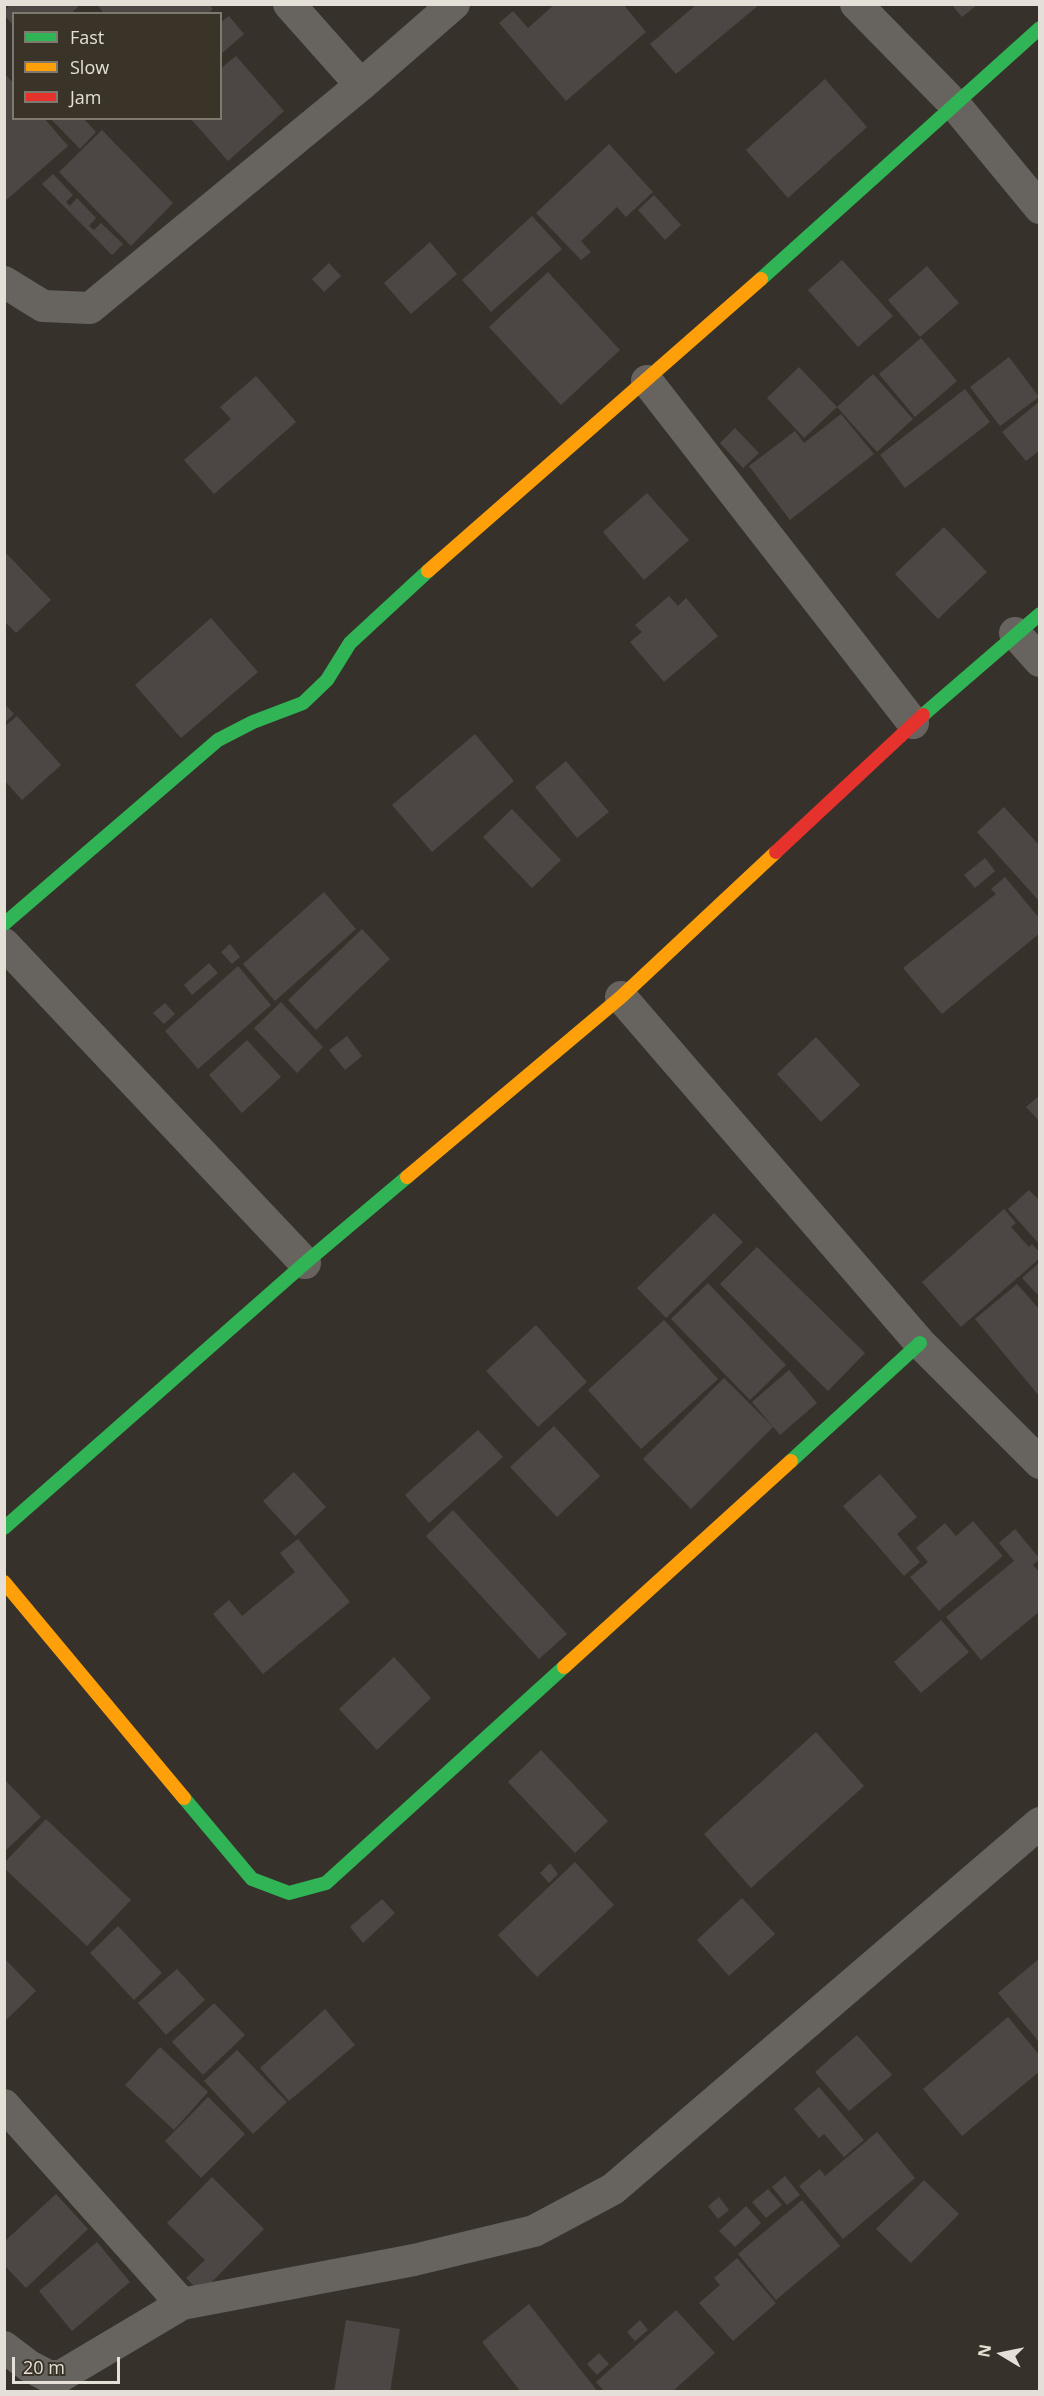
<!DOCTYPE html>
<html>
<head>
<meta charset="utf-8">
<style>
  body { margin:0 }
  #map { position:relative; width:1044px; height:2396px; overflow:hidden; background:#36322b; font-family:"Open Sans",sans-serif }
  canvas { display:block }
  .frame { position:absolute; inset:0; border:6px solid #e4e0d8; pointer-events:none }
  .legend { position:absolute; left:12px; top:12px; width:210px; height:108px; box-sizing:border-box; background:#3a3327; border:2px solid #7e786e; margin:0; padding:8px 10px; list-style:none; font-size:18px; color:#e4e0d8 }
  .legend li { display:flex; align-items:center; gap:12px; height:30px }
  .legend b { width:30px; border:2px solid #7e786e }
  .north { position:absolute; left:972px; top:2324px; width:60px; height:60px; -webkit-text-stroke:4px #3a3327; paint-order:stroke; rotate:280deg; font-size:16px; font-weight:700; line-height:24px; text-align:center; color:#e4e0d8 }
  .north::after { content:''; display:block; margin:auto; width:21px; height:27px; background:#e4e0d8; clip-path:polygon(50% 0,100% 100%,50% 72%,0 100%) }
  .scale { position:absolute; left:12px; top:2357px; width:108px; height:27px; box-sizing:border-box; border:3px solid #e4e0d8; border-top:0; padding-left:8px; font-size:18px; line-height:21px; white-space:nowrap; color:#e4e0d8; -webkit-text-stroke:4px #3a3327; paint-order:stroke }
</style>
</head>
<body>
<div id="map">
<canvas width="1044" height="2396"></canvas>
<div class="frame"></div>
<ul class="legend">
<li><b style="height:8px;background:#30b455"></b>Fast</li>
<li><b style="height:8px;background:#ff9f0a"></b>Slow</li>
<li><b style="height:8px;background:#e5322d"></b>Jam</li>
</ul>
<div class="north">N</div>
<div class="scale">20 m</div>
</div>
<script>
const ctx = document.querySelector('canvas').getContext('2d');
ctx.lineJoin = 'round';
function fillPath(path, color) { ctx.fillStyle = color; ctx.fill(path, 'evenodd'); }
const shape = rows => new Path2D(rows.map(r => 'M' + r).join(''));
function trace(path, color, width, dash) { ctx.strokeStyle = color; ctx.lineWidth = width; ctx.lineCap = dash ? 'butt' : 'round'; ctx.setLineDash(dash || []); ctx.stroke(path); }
fillPath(shape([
  [11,4,76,4,78,7,70,14,14,14,14,26,4,15,4,10],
  [97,4,209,4,213,9,207,14,104,14],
  [555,4,623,4,646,32,566,101,499,23,513,11,528,28],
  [697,4,760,4,676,74,650,44],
  [952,5,977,5,962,17],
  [229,16,244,34,220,55,220,23],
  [236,56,284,111,228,161,190,118,220,118,220,69],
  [4,73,14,84,14,118,44,118,68,146,4,202],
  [825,79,867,127,788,198,746,150],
  [50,118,83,118,96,132,80,149],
  [102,130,173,203,131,246,59,172],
  [609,144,653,192,626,217,617,207,581,241,591,252,581,260,536,213],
  [53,174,73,195,66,202,70,206,77,198,96,218,89,226,94,230,101,223,123,244,112,255,42,184],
  [654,195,681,225,665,240,638,210],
  [532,216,562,249,491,312,462,280],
  [430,242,457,274,411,314,384,283],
  [842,260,893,316,858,347,808,290],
  [329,263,341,276,324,292,312,279],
  [927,266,959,303,920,337,888,300],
  [548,272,620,350,561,405,489,327],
  [921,338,957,381,915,417,879,374],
  [1009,357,1039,397,1000,426,970,387],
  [799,367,837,407,804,438,767,398],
  [873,374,913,419,877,452,837,407],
  [256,376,296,422,214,494,184,460,231,419,220,407],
  [965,389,990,422,905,488,880,455],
  [1040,401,1040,450,1026,461,1002,432],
  [841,414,874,454,790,520,749,466,795,431,804,443],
  [735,428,759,453,743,468,720,443],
  [647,493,689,540,644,580,603,532],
  [944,527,987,572,938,619,895,574],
  [4,551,51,600,16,633,4,621],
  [669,596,678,606,686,598,718,636,664,682,630,642,642,632,635,625],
  [211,618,258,672,181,738,135,685],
  [4,703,14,714,4,723],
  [17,716,61,765,22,800,4,780,4,727],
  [475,734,514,781,432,852,392,805],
  [566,761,609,812,577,838,535,787],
  [1004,807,1040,846,1040,902,977,832],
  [512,809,561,860,532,888,483,837],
  [985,858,995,871,975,888,964,875],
  [1005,877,1040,919,1040,933,942,1014,903,968,996,894,991,889],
  [324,892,356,929,275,1001,243,964],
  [362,929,390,959,316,1030,288,1000],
  [230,944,240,957,232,964,221,952],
  [209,963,218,973,192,995,184,985],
  [238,966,271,1005,198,1069,165,1031],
  [281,1002,323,1047,297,1073,254,1028],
  [165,1003,175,1014,164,1024,153,1013],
  [347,1036,362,1056,345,1070,329,1050],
  [816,1037,860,1085,821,1122,777,1074],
  [247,1040,281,1077,242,1113,209,1075],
  [1040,1095,1040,1122,1026,1107],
  [1029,1190,1040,1201,1040,1245,1008,1209],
  [1004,1209,1016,1223,1011,1227,1029,1247,1032,1244,1040,1253,1040,1258,961,1327,922,1282],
  [714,1213,743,1242,666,1318,637,1288],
  [757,1247,865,1353,828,1391,720,1284],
  [1040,1262,1040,1297,1022,1278],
  [708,1283,786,1365,750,1400,671,1319],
  [1017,1284,1040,1310,1040,1397,975,1319],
  [664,1320,718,1379,641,1449,588,1390],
  [536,1325,587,1382,538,1427,486,1371],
  [789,1370,817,1403,780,1435,752,1402],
  [724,1378,773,1427,691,1509,643,1459],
  [554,1426,600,1476,557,1517,510,1467],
  [478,1430,503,1457,429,1523,405,1495],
  [294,1472,326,1507,295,1536,263,1501],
  [880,1474,917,1517,897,1534,920,1562,904,1576,843,1506],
  [453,1510,567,1634,539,1659,426,1536],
  [973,1521,1003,1556,939,1611,910,1577,928,1562,916,1548,945,1523,956,1536],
  [1015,1529,1040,1559,1033,1565,1040,1573,1040,1611,981,1660,946,1617,1014,1561,999,1543],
  [298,1539,350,1602,263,1674,213,1614,229,1600,242,1616,295,1572,280,1553],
  [941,1620,969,1652,921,1693,894,1662],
  [394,1657,431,1698,377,1750,339,1709],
  [816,1732,864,1786,751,1888,704,1834],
  [541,1750,608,1821,575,1853,508,1782],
  [4,1779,41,1817,4,1852],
  [46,1819,131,1900,87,1946,4,1868,4,1863],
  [575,1862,614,1905,537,1977,498,1935],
  [550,1863,558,1874,549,1883,540,1873],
  [742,1898,775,1934,729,1976,697,1940],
  [382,1899,395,1913,363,1943,350,1927],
  [118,1926,162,1973,134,2000,90,1953],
  [4,1958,36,1991,4,2022],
  [1040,1958,1040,2043,998,1993],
  [177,1969,205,2000,166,2035,138,2003],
  [214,2003,245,2035,203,2075,172,2042],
  [325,2009,355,2045,289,2101,260,2068],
  [1008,2017,1040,2056,1040,2071,962,2136,923,2089],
  [857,2035,892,2075,849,2111,815,2072],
  [160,2047,208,2092,174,2130,125,2085],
  [237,2050,287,2102,253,2134,204,2081],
  [819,2087,864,2140,844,2157,824,2134,819,2138,794,2109],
  [208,2097,245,2134,201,2178,165,2141],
  [877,2132,915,2178,843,2239,799,2186,820,2169,825,2176],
  [785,2176,800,2195,787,2205,772,2187],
  [212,2177,264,2229,201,2293,186,2278,205,2260,167,2223],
  [924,2180,959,2214,911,2263,876,2229],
  [768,2189,782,2205,766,2218,752,2202],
  [56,2194,88,2229,26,2288,4,2265,4,2242],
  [719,2197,729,2210,718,2219,708,2206],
  [802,2200,840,2246,776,2300,738,2254],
  [746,2206,761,2223,735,2247,719,2231],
  [97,2242,130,2282,72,2331,39,2291],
  [737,2258,776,2303,733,2341,699,2303,720,2285,714,2278],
  [529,2304,598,2392,521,2392,482,2342],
  [676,2310,715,2353,672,2392,605,2392,596,2382],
  [346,2320,400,2329,390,2392,334,2392],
  [640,2320,648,2330,635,2341,627,2332],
  [599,2353,609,2364,597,2375,587,2364]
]), '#4c4744');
trace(shape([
  [289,4,361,85],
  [856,4,955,105,1040,208],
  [4,282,43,306,90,308,361,85,454,4],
  [647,381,913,723],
  [1015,633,1040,661],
  [4,944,305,1263],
  [621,997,920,1343,1040,1463],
  [4,2105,182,2304],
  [4,2347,29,2366,48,2376,61,2376,182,2304,414,2260,534,2231,613,2189,1040,1823]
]), '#67635e', 32);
trace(shape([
  [761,279,1040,28],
  [923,715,1040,614],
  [4,924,218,740,253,722,303,703,327,680,350,643,428,571],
  [791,1461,920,1343],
  [4,1528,305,1263,407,1177],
  [184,1798,252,1879,289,1893,326,1883,564,1667]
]), '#30b455', 14);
trace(shape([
  [428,571,761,279],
  [407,1177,621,997,776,852],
  [4,1582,184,1798],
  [564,1667,791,1461]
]), '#ff9f0a', 14);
trace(shape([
  [776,852,923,715]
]), '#e5322d', 14);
</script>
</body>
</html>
